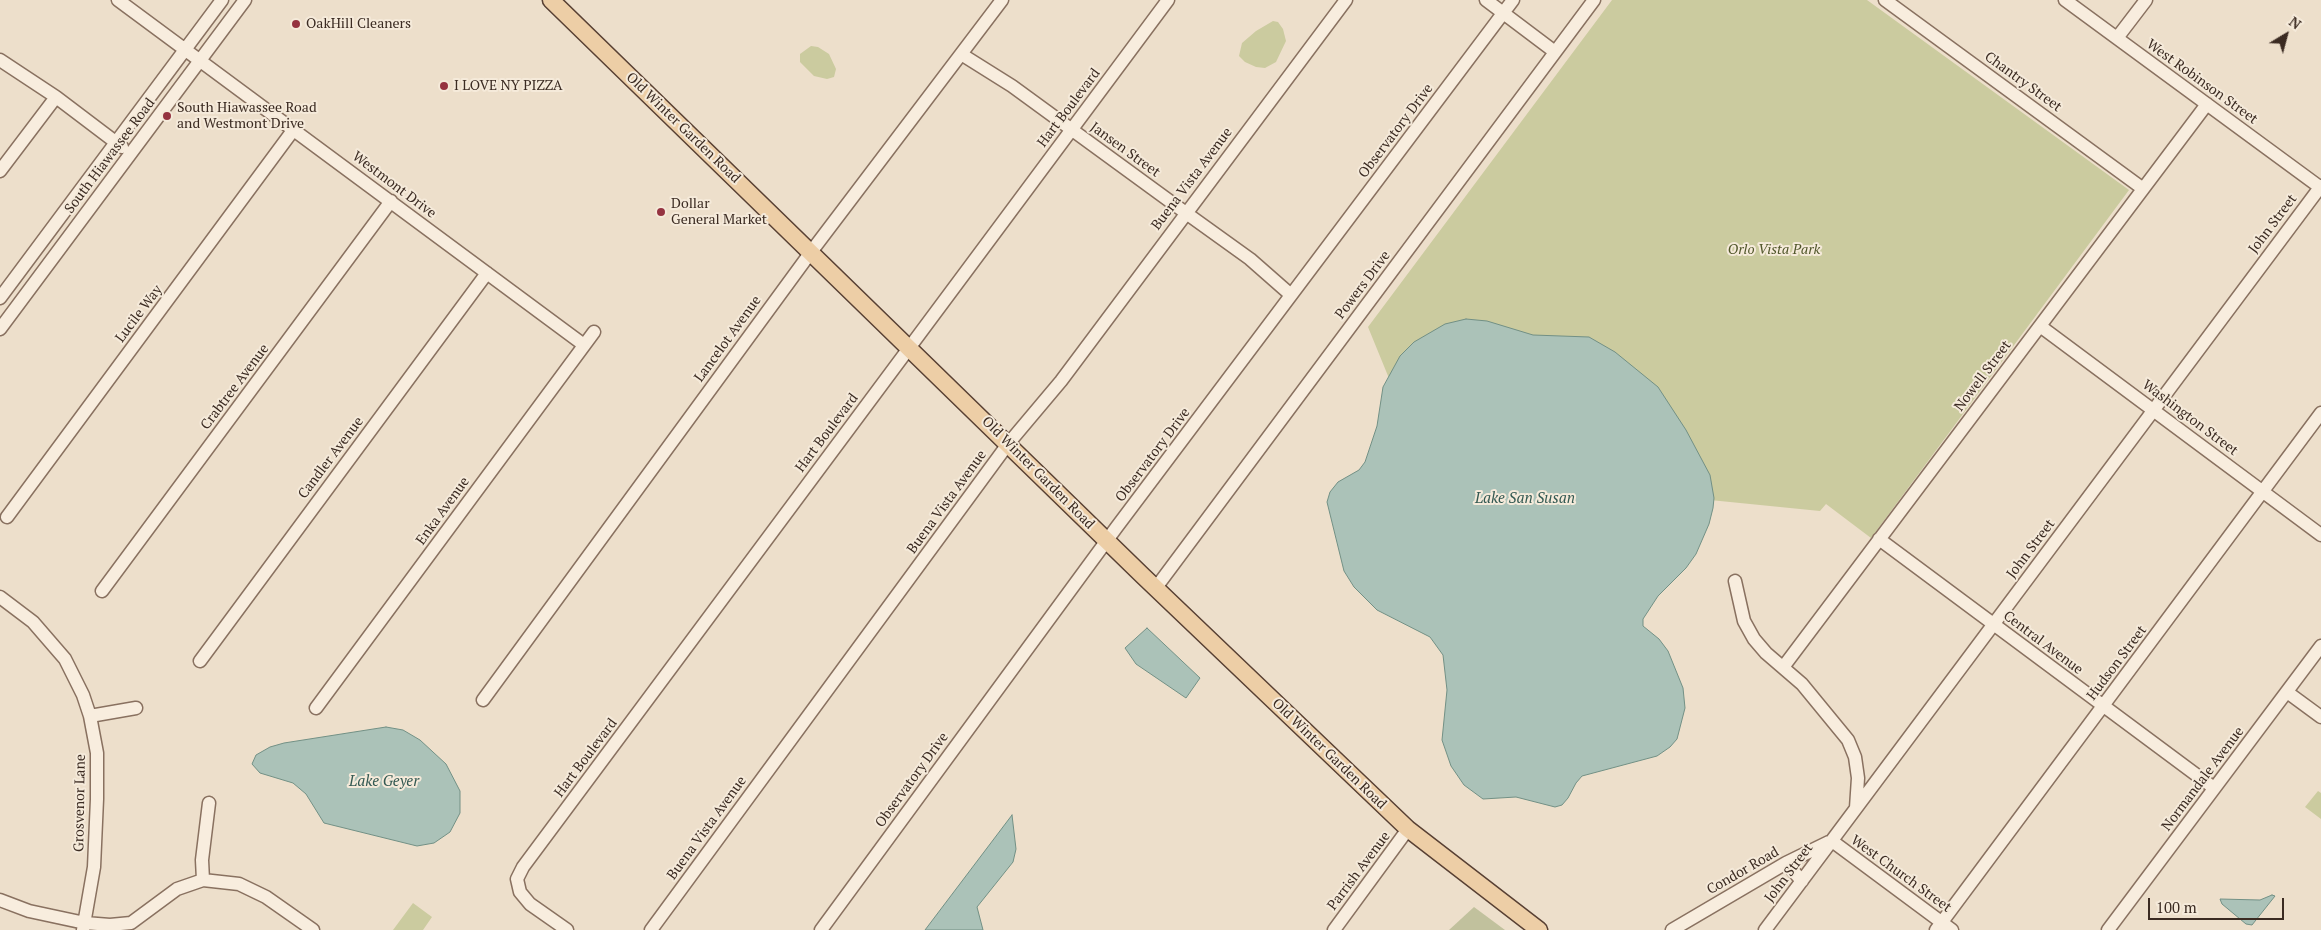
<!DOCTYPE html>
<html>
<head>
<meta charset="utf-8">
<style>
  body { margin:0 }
  #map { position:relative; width:2321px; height:930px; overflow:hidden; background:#eddfcb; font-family:"PT Serif",serif }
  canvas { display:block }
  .north { position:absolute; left:2261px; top:10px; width:50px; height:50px; -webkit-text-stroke:4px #f5eada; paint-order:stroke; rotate:37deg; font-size:14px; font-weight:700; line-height:20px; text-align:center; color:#3b2b22 }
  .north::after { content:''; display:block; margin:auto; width:18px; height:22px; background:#3b2b22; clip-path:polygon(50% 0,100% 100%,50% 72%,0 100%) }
  .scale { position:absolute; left:2148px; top:898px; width:136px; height:22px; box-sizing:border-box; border:2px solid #3b2b22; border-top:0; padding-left:6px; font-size:15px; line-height:18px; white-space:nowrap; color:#3b2b22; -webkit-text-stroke:4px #f5eada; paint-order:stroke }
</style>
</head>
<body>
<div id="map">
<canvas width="2321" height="930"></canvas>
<div class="north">N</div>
<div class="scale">100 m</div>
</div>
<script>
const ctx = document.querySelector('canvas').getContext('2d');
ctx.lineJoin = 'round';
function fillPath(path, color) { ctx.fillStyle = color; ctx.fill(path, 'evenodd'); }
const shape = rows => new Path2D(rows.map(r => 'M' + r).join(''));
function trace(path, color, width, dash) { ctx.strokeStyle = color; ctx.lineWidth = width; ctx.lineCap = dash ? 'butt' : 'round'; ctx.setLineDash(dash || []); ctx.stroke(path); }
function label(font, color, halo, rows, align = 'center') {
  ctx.font = font + ' "PT Serif",serif'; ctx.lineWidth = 4; ctx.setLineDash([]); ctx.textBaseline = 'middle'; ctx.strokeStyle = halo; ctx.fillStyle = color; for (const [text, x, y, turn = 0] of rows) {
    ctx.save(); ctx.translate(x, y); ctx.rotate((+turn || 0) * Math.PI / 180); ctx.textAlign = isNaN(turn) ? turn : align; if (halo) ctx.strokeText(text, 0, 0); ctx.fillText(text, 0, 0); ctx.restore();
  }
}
fillPath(shape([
  [1612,0,1867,0,2129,190,1871,538,1826,504,1820,511,1640,493,1404,415,1368,327],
  [1273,21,1278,22,1283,29,1286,41,1276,62,1265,68,1256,67,1245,62,1239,56,1242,43,1256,31],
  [811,46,818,47,829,54,836,69,834,77,827,79,814,76,800,62,800,54],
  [2318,791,2321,793,2321,819,2305,807],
  [413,903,432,917,423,930,393,930]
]), '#cbcb9f');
fillPath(shape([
  [1474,907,1505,930,1449,930]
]), '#c1c19d');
const water = shape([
  [1466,319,1487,321,1533,335,1589,337,1615,352,1658,387,1686,430,1710,475,1714,498,1713,508,1709,524,1696,554,1686,568,1658,596,1643,619,1643,626,1659,639,1668,651,1683,688,1685,708,1677,739,1670,747,1657,756,1582,776,1576,783,1568,798,1562,805,1555,807,1516,797,1483,799,1464,785,1451,766,1442,740,1447,690,1443,655,1430,637,1377,610,1354,587,1344,571,1327,502,1330,492,1338,482,1359,470,1365,462,1377,426,1383,387,1400,356,1414,342,1445,324,1466,319],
  [1147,628,1200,678,1186,698,1136,664,1125,648,1147,628],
  [386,727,403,730,420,740,446,764,460,791,460,813,450,832,434,843,417,846,324,823,306,794,293,783,260,773,252,764,256,755,270,747,284,743,386,727],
  [1012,815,1016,849,1013,862,977,907,983,930,925,930,1012,815],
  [2272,895,2275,896,2252,925,2246,924,2222,904,2220,899,2260,900,2272,895]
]);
fillPath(water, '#abc2b8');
trace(water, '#729085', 1);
const minor = shape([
  [118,0,584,345],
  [1486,0,1555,52],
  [1885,0,2142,188],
  [2065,0,2321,188],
  [2117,38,2146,0],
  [961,54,1012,86,1186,213,1250,259,1291,295],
  [0,60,56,97,122,147],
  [0,171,56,97],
  [0,298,222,0],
  [2040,326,2321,535],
  [0,329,245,0],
  [7,517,294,129],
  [1879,539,2214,788],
  [1735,581,1744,621,1754,639,1766,653,1802,684,1848,740,1855,757,1858,778,1856,808],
  [1155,589,1594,0],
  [102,591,391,201],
  [0,597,33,622,65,659,83,695,90,716,97,753,97,799,94,867,83,930],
  [200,661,487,273],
  [1784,666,2207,104],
  [2287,692,2321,717],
  [483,700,811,252,1002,0],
  [316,708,594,332],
  [90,716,136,708],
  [1832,841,1952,930],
  [1786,863,1802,881],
  [203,880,202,860,209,803],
  [0,900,29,911,85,923,110,925,131,923,177,889,203,880,239,884,266,897,313,930],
  [567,930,530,904,520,892,517,879,523,867,1168,0],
  [651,930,1008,444,1061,381,1346,0],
  [821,930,1116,528,1513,0],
  [1334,930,1408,829],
  [1672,930,1786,863,1829,842],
  [1765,930,2321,186],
  [1936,930,2321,413],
  [2108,930,2321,646]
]);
const major = shape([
  [551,0,1143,576,1408,829,1539,930]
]);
trace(minor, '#897160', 15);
trace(major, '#584033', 19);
trace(minor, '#f8edde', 12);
trace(major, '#edcea6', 16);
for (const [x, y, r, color] of [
  [296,24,5,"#953340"],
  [444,86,5,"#953340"],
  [167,116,5,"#953340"],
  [661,212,5,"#953340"]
]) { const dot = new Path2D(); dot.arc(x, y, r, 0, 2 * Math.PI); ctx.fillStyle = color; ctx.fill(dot); trace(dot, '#f5eada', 2); }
label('14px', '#3b2b22', '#f5eada', [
  ["OakHill Cleaners",306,24],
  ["I LOVE NY PIZZA",454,86],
  ["South Hiawassee Road",177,108],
  ["and Westmont Drive",177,124],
  ["Dollar",671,204],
  ["General Market",671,220]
], 'left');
label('14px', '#3b2b22', '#f5eada', [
  ["Chantry Street",2023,82,36],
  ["West Robinson Street",2202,82,36],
  ["Hart Boulevard",1069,108,-53],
  ["Old Winter Garden Road",683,128,44],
  ["Observatory Drive",1396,131,-53],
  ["Jansen Street",1125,150,36],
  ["South Hiawassee Road",110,156,-53],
  ["Buena Vista Avenue",1192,179,-53],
  ["Westmont Drive",394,185,37],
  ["John Street",2273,224,-53],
  ["Powers Drive",1363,285,-53],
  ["Lucile Way",139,314,-53],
  ["Lancelot Avenue",728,339,-54],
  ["Nowell Street",1983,376,-53],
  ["Crabtree Avenue",235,387,-53],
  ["Washington Street",2190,418,37],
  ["Hart Boulevard",827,433,-53],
  ["Observatory Drive",1153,455,-53],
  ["Candler Avenue",331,458,-53],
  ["Old Winter Garden Road",1038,473,45],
  ["Buena Vista Avenue",947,502,-54],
  ["Enka Avenue",443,511,-54],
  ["John Street",2031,549,-53],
  ["Central Avenue",2043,643,37],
  ["Hudson Street",2117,663,-53],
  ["Old Winter Garden Road",1329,754,44],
  ["Hart Boulevard",586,758,-53],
  ["Normandale Avenue",2203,779,-53],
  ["Observatory Drive",912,780,-54],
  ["Grosvenor Lane",80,803,-89],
  ["Buena Vista Avenue",707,828,-54],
  ["Parrish Avenue",1359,871,-53],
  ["Condor Road",1743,871,-30],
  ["John Street",1789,873,-53],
  ["West Church Street",1901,874,36]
]);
label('italic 14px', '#50562a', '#f5eada', [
  ["Orlo Vista Park",1774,250]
]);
label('italic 15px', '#335952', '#f5eada', [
  ["Lake San Susan",1525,499],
  ["Lake Geyer",384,782]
]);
</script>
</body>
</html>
